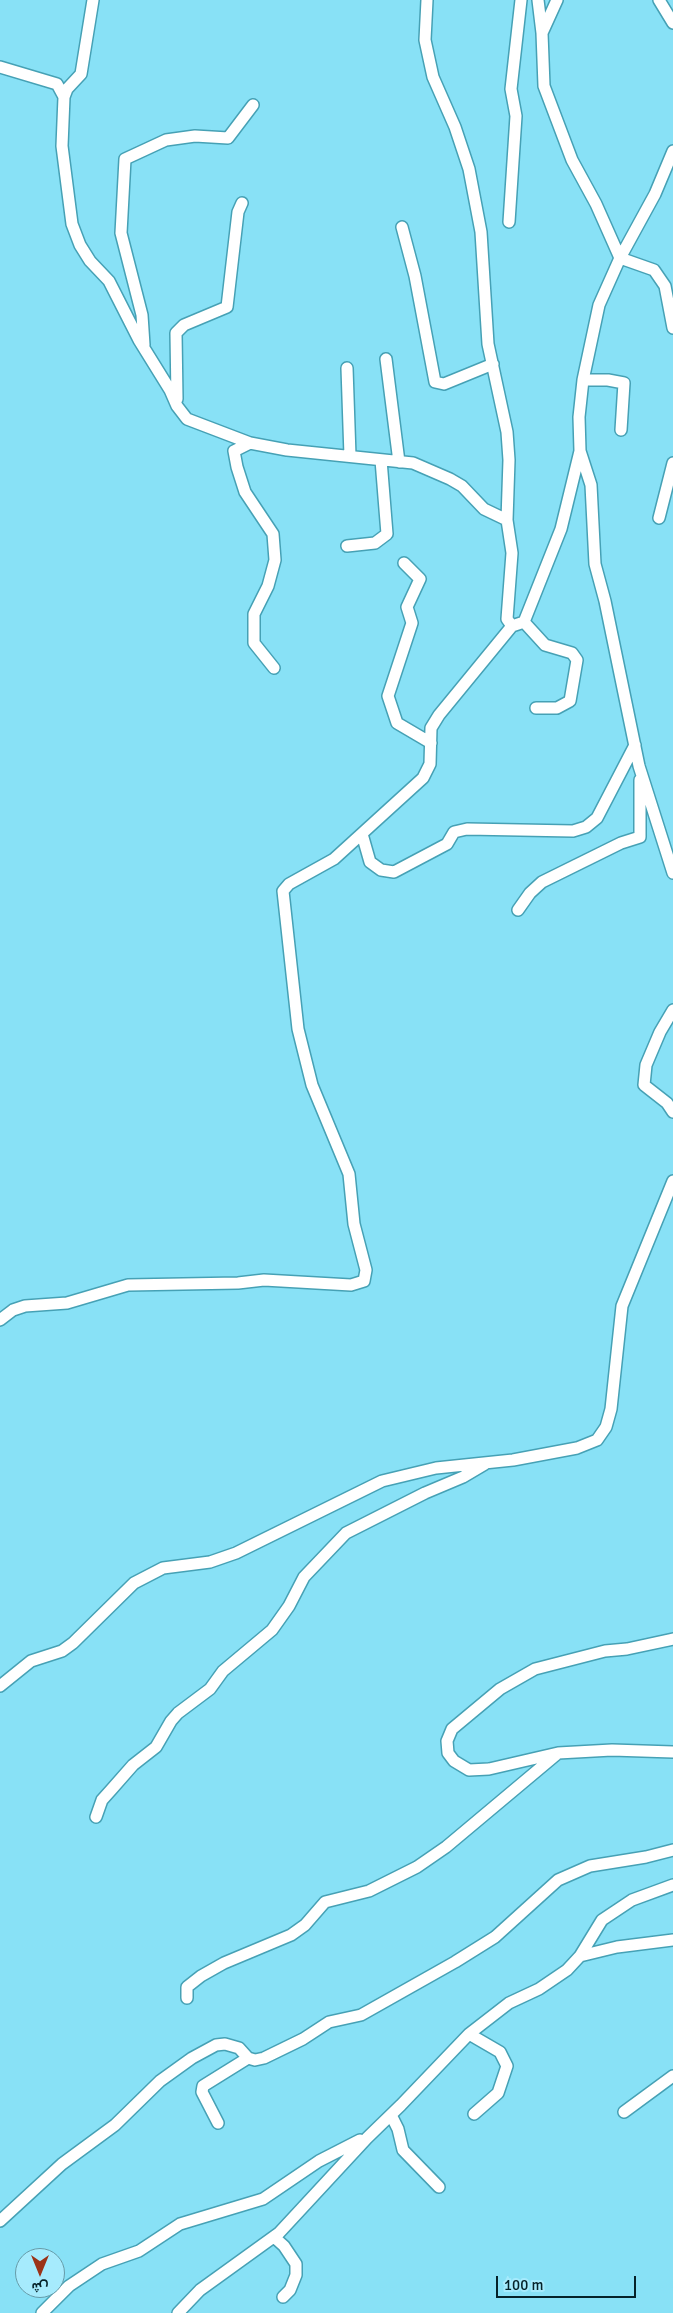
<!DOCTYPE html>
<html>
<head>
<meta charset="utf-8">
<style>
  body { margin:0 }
  #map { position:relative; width:673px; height:2313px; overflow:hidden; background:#88e1f6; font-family:Signika,Vazirmatn,sans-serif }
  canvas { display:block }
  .north { position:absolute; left:15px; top:2248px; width:50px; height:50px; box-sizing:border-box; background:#a6ebfd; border:1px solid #669ba8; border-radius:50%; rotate:180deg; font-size:14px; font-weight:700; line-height:20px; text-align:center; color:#052229 }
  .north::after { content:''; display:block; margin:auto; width:18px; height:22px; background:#9b3318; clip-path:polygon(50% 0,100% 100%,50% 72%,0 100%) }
  .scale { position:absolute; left:496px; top:2276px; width:140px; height:22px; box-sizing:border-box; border:2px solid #052229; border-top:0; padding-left:6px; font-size:15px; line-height:18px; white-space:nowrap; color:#052229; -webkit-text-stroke:4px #a6ebfd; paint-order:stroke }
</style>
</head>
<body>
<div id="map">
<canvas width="673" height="2313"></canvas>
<div class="north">ش</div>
<div class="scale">100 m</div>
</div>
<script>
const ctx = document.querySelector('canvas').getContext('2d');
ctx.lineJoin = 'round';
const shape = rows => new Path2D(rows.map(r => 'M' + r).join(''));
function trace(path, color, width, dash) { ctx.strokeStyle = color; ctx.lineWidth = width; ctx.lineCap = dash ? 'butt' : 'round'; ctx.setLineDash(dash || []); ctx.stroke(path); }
const minor = shape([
  [427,0,425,40,433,77,455,127,469,169,481,232,488,344,507,432,509,460,507,520,512,553,507,619,512,626,524,622,561,529,580,451,579,417,583,380,599,305,620,258,655,194,673,151],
  [538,0,542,33],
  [557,0,542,33,544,86,572,160,596,204,620,258,654,270,665,286,673,328],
  [659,0,673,23],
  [0,67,57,84,64,97,62,146,72,224,80,245,90,261,109,281,139,340,170,390,177,406,187,419,250,443,287,450,413,463,450,479,462,486,484,509,507,520],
  [64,97,67,89,81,74,93,0],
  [509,222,516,116,511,89,521,0],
  [402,227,415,276,435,382,444,384,493,364],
  [144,345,142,315,121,233,125,159,166,140,195,136,228,138,253,105],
  [386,359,399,462],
  [347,368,350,456],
  [583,380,608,380,624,383,621,430],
  [177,399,176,333,184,325,227,307,238,212,242,203],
  [250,443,234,451,237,467,245,492,273,534,275,560,268,586,254,614,254,643,274,668],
  [580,451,591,485,595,564,605,601,639,766,673,873],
  [659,518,673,463],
  [347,546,375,543,387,534,381,460],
  [404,563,420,579,407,607,412,623,388,696,397,723,431,743],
  [524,622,545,645,572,653,577,660,570,701,557,708,536,708],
  [362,834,370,862,381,870,394,872,447,844,454,832,467,829,573,831,586,827,597,818,635,745],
  [518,910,530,893,542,882,621,843,640,837,640,780],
  [673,1010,660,1032,646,1065,644,1085,667,1103,673,1112],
  [0,1320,13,1310,25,1306,67,1303,128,1285,238,1283,264,1280,351,1285,364,1281,366,1270,354,1224,349,1174,312,1085,298,1029,283,891,289,884,334,859,423,778,430,764,431,728,439,715,512,626],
  [673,1639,627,1649,605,1651,535,1669,500,1689,452,1729,447,1741,448,1753,454,1761,469,1770,489,1769,558,1753,612,1750,673,1752],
  [0,1686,31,1661,62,1651,73,1643,134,1583,163,1568,210,1562,236,1553,382,1481,436,1468,513,1460,577,1448,597,1440,606,1427,611,1409,622,1306,673,1181],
  [96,1817,102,1800,111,1790,133,1765,156,1747,171,1721,178,1713,210,1689,223,1671,272,1630,289,1606,304,1577,346,1533,425,1493,463,1477,485,1464],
  [580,1956,617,1947,673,1940],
  [187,1998,187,1987,201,1976,224,1963,291,1935,305,1925,325,1902,369,1891,417,1867,446,1847,557,1754],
  [469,2034,500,2052,507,2066,498,2093,474,2114],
  [624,2112,673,2076],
  [391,2115,398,2129,403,2150,439,2187],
  [218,2123,202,2092,203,2086,248,2058],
  [0,2221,62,2164,115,2125,160,2081,192,2058,216,2045,225,2044,239,2048,248,2058,255,2060,264,2058,303,2039,329,2022,361,2015,455,1962,495,1937,558,1880,590,1866,646,1857,673,1850],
  [274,2237,284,2246,296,2264,296,2275,290,2290,283,2297],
  [42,2313,69,2286,102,2264,139,2251,180,2224,263,2199,319,2161,360,2140],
  [178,2313,200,2290,279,2233,367,2138,401,2105,469,2034,509,2003,539,1989,567,1970,580,1956,602,1920,632,1900,673,1885]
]);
trace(minor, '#46a1b5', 14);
trace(minor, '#fff', 11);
</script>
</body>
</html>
